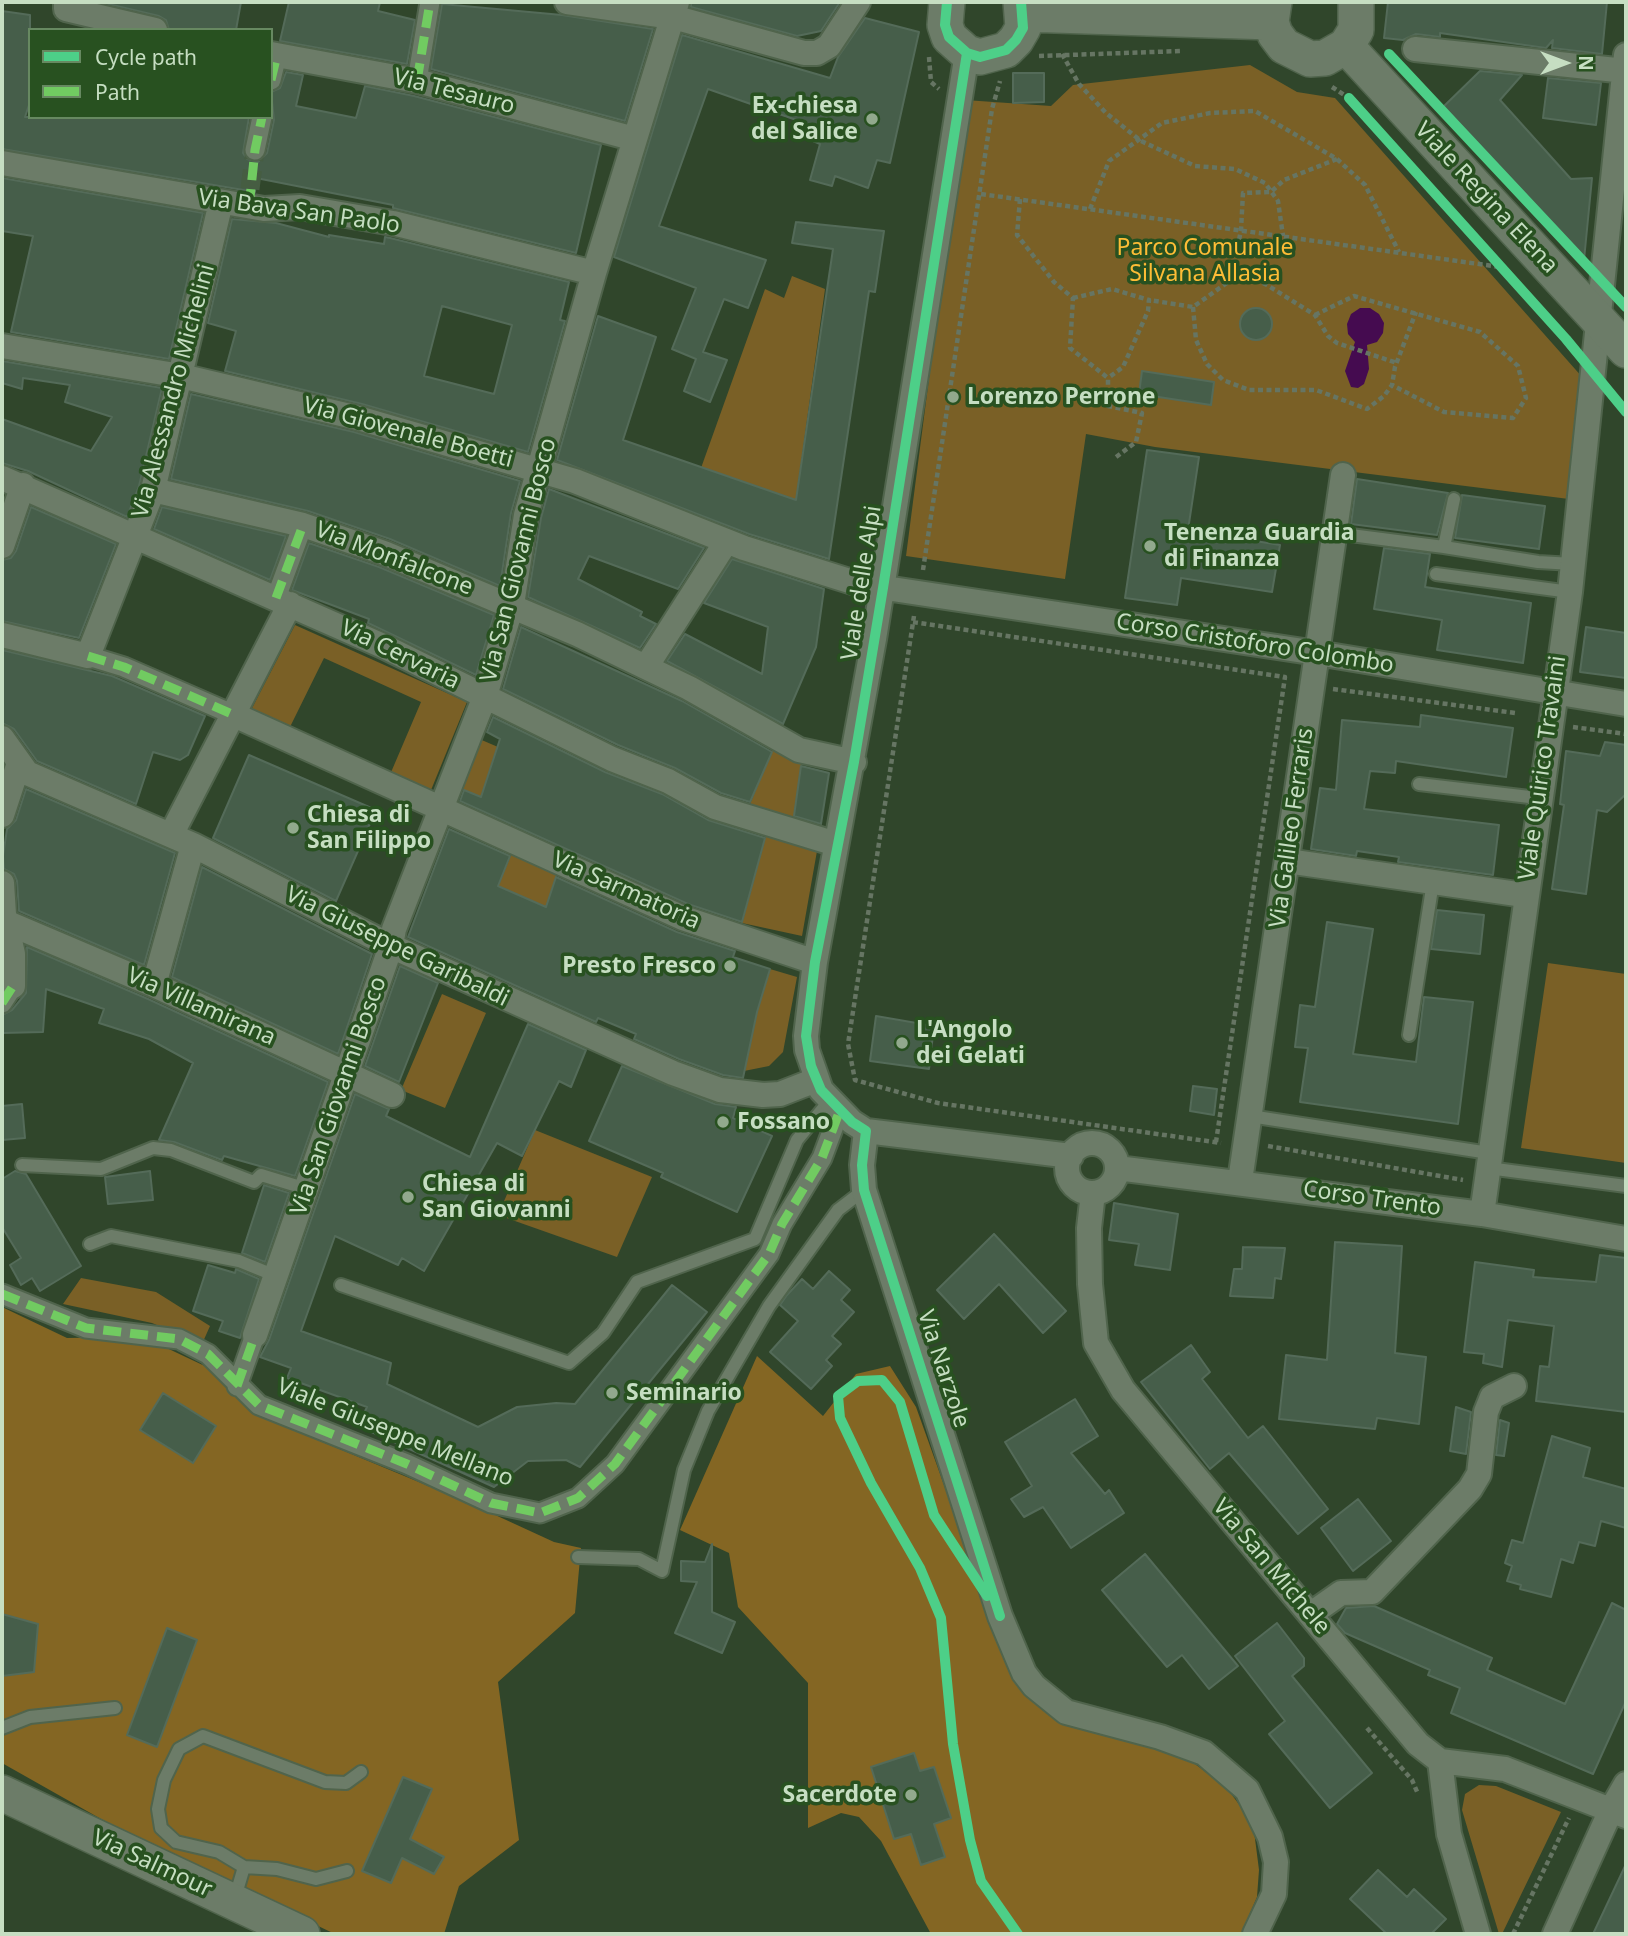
<!DOCTYPE html>
<html>
<head>
<meta charset="utf-8">
<style>
  body { margin:0 }
  #map { position:relative; width:1628px; height:1936px; overflow:hidden; background:#30462b; font-family:"Noto Sans",sans-serif }
  canvas { display:block }
  .frame { position:absolute; inset:0; border:4px solid #c6dec2; pointer-events:none }
  .legend { position:absolute; left:28px; top:28px; width:245px; height:91px; box-sizing:border-box; background:#285120; border:2px solid #678961; margin:0; padding:9px 12px; list-style:none; font-size:21px; color:#c6dec2 }
  .legend li { display:flex; align-items:center; gap:14px; height:35px }
  .legend b { width:35px; border:2px solid #678961 }
  .north { position:absolute; left:1530px; top:28px; width:70px; height:70px; -webkit-text-stroke:5px #285120; paint-order:stroke; rotate:90deg; font-size:19px; font-weight:700; line-height:28px; text-align:center; color:#c6dec2 }
  .north::after { content:''; display:block; margin:auto; width:24px; height:32px; background:#c6dec2; clip-path:polygon(50% 0,100% 100%,50% 72%,0 100%) }
</style>
</head>
<body>
<div id="map">
<canvas width="1628" height="1936"></canvas>
<div class="frame"></div>
<ul class="legend">
<li><b style="height:9px;background:#4dcf88"></b>Cycle path</li>
<li><b style="height:9px;background:#71cb61"></b>Path</li>
</ul>
<div class="north">N</div>
</div>
<script>
const ctx = document.querySelector('canvas').getContext('2d');
ctx.lineJoin = 'round';
function fillPath(path, color) { ctx.fillStyle = color; ctx.fill(path, 'evenodd'); }
const shape = rows => new Path2D(rows.map(r => 'M' + r).join(''));
function trace(path, color, width, dash) { ctx.strokeStyle = color; ctx.lineWidth = width; ctx.lineCap = dash ? 'butt' : 'round'; ctx.setLineDash(dash || []); ctx.stroke(path); }
function label(font, color, halo, rows, align = 'center') {
  ctx.font = font + ' "Noto Sans",sans-serif'; ctx.lineWidth = 7; ctx.setLineDash([]); ctx.textBaseline = 'middle'; ctx.strokeStyle = halo; ctx.fillStyle = color; for (const [text, x, y, turn = 0] of rows) {
    ctx.save(); ctx.translate(x, y); ctx.rotate((+turn || 0) * Math.PI / 180); ctx.textAlign = isNaN(turn) ? turn : align; if (halo) ctx.strokeText(text, 0, 0); ctx.fillText(text, 0, 0); ctx.restore();
  }
}
fillPath(shape([
  [1250,65,1297,92,1335,98,1583,378,1569,499,1155,447,1086,434,1065,579,906,556,965,100,1051,106,1073,85],
  [792,276,825,289,796,500,701,468,765,289,784,298],
  [295,625,467,702,429,795,389,777,421,702,324,658,289,729,251,710],
  [477,738,498,747,492,772,481,798,459,788],
  [773,747,802,762,794,820,750,804],
  [766,835,817,851,802,936,742,923],
  [513,850,559,868,546,907,498,886],
  [1548,963,1626,974,1626,1163,1521,1148],
  [770,969,797,977,783,1052,769,1066,744,1071,757,1012],
  [442,994,486,1013,445,1108,401,1090],
  [535,1130,652,1177,617,1257,498,1215],
  [81,1278,156,1292,210,1326,202,1344,152,1323,63,1304],
  [1479,1785,1496,1786,1561,1812,1502,1934,1499,1934,1462,1810,1465,1794]
]), '#7a6026');
fillPath(shape([
  [2,1307,67,1338,127,1337,154,1342,209,1368,244,1404,260,1416,467,1502,554,1542,581,1548,575,1613,498,1682,519,1840,459,1886,444,1934,335,1934,147,1845,2,1763],
  [757,1356,823,1416,856,1374,890,1366,916,1407,1014,1680,1172,1747,1226,1787,1253,1823,1259,1870,1257,1897,1241,1934,931,1934,881,1841,859,1817,841,1813,808,1828,808,1683,738,1607,729,1553,680,1530]
]), '#846623');
fillPath(shape([
  [1360,308,1370,308,1379,314,1384,323,1383,333,1377,342,1367,345,1369,369,1364,384,1358,388,1351,387,1345,371,1355,342,1348,334,1347,324,1351,314]
]), '#450b50');
const building = shape([
  [100,2,241,2,236,30,169,30,166,20,159,16,100,2],
  [289,2,380,2,378,11,415,20,407,64,280,41,289,2],
  [691,2,840,2,821,31,797,36,691,7,691,2],
  [1388,2,1607,2,1602,54,1552,48,1553,40,1546,48,1440,33,1440,37,1416,34,1403,40,1384,38,1388,2],
  [442,4,562,15,653,29,625,121,431,69,442,4],
  [2,11,30,15,30,102,25,117,249,117,243,153,247,159,258,162,267,153,274,120,271,92,280,88,286,72,303,75,296,106,356,118,365,86,414,96,601,145,576,253,393,208,393,205,256,178,255,192,2,149,2,11],
  [865,18,919,32,890,163,877,160,868,188,835,176,832,186,810,180,820,144,799,135,802,122,708,89,659,226,766,260,748,308,724,299,703,352,727,360,710,402,684,391,696,359,672,349,696,288,614,257,682,35,830,78,838,57,865,18],
  [1480,71,1522,75,1500,100,1571,179,1592,178,1584,260,1443,107,1480,71],
  [1013,73,1044,73,1044,102,1013,103,1013,73],
  [1548,78,1601,83,1596,125,1543,118,1548,78],
  [2,178,203,213,169,359,11,332,33,236,2,231,2,178],
  [232,219,276,223,329,237,329,235,384,244,385,237,390,238,569,282,560,320,565,321,528,452,362,404,225,371,236,331,208,323,232,219],
  [442,306,512,325,494,394,424,376,442,306],
  [796,222,884,231,875,292,869,291,829,559,749,534,557,460,598,316,656,337,623,440,796,500,833,249,792,243,796,222],
  '1240 324a16 16 0 1 1 32 0a16 16 0 1 1-32 0Z',
  [2,361,162,388,139,486,127,517,28,471,2,463,2,419,91,451,112,417,65,402,70,385,23,378,22,389,2,383,2,361],
  [1142,371,1214,382,1211,405,1139,394,1142,371],
  [191,394,354,432,520,481,511,513,500,586,390,539,308,511,171,479,191,394],
  [1147,450,1199,457,1188,530,1280,545,1272,592,1181,578,1177,605,1125,598,1147,450],
  [1357,479,1448,493,1437,535,1351,524,1357,479],
  [549,489,704,548,678,589,589,556,578,579,642,612,640,616,656,624,640,648,528,597,541,518,549,489],
  [1462,495,1545,506,1539,549,1455,538,1462,495],
  [31,507,116,544,79,638,2,621,2,560,11,558,16,551,31,507],
  [162,507,286,536,270,580,154,529,162,507],
  [309,543,379,567,494,615,476,675,368,623,369,619,292,590,309,543],
  [1384,548,1430,554,1425,587,1531,603,1523,663,1437,650,1442,620,1374,609,1384,548],
  [732,559,824,589,816,647,783,724,667,661,685,634,762,674,768,627,704,603,732,559],
  [521,627,682,701,772,752,750,802,721,793,675,768,618,745,503,689,521,627],
  [1586,627,1626,633,1626,678,1580,672,1586,627],
  [2,650,112,676,205,716,188,755,180,760,153,752,136,804,37,761,14,729,2,723,2,650],
  [1421,715,1513,728,1506,777,1396,761,1395,773,1370,771,1364,809,1499,825,1493,875,1398,862,1399,857,1357,851,1356,856,1311,849,1320,788,1336,790,1342,720,1420,727,1421,715],
  [493,717,605,772,662,794,708,820,765,838,742,922,688,904,460,801,464,790,481,797,500,739,487,732,493,717],
  [1605,742,1626,745,1626,794,1607,812,1597,810,1586,894,1552,889,1564,805,1560,804,1566,751,1600,756,1605,742],
  [249,755,376,810,336,901,213,838,249,755],
  [801,766,829,773,821,824,794,816,801,766],
  [26,789,175,853,144,965,19,911,17,881,14,874,4,869,3,856,7,829,16,820,26,789],
  [449,829,510,856,498,886,546,907,556,877,677,932,735,951,733,957,770,969,757,1012,743,1078,723,1075,679,1059,634,1039,636,1034,598,1018,596,1022,408,937,449,829],
  [202,867,372,954,338,1054,172,977,202,867],
  [1437,910,1484,915,1480,954,1431,949,1437,910],
  [1327,922,1373,929,1353,1054,1416,1062,1424,997,1473,1002,1458,1124,1300,1102,1308,1048,1295,1047,1300,1005,1315,1007,1327,922],
  [27,947,148,999,328,1082,295,1176,224,1156,222,1160,174,1142,159,1140,193,1063,149,1039,99,1023,104,1009,46,989,43,1032,2,1033,2,1015,12,1010,26,993,27,947],
  [400,966,438,983,399,1082,365,1066,400,966],
  [876,1016,934,1026,929,1069,870,1061,876,1016],
  [528,1024,586,1050,571,1087,559,1081,522,1156,497,1143,424,1271,402,1258,398,1265,335,1236,301,1331,391,1363,387,1384,478,1427,517,1407,556,1403,575,1404,672,1285,707,1312,580,1467,566,1460,528,1461,494,1487,358,1426,367,1407,287,1378,291,1368,260,1357,269,1340,355,1094,389,1109,386,1116,470,1157,528,1024],
  [622,1066,715,1104,736,1107,733,1118,772,1136,737,1212,661,1177,663,1173,589,1141,622,1066],
  [1193,1086,1217,1089,1214,1115,1190,1111,1193,1086],
  [22,1104,25,1138,2,1140,2,1106,22,1104],
  [15,1171,26,1174,81,1266,40,1291,32,1278,21,1285,10,1265,21,1258,2,1227,2,1179,15,1171],
  [150,1171,153,1200,108,1204,105,1177,150,1171],
  [264,1185,289,1193,265,1262,242,1253,264,1185],
  [1114,1203,1178,1214,1170,1270,1135,1265,1139,1244,1109,1240,1114,1203],
  [994,1234,1066,1311,1043,1333,999,1284,964,1319,937,1290,994,1234],
  [1335,1242,1402,1246,1395,1353,1426,1357,1419,1424,1377,1418,1375,1429,1279,1419,1286,1355,1327,1360,1335,1242],
  [1243,1247,1285,1248,1281,1279,1275,1278,1273,1298,1230,1296,1234,1269,1242,1269,1243,1247],
  [1600,1255,1626,1258,1626,1412,1536,1401,1540,1366,1549,1367,1554,1326,1508,1320,1502,1367,1483,1363,1484,1354,1464,1352,1475,1262,1534,1270,1533,1277,1596,1282,1600,1255],
  [208,1265,235,1273,236,1269,259,1279,240,1338,219,1331,223,1321,193,1311,208,1265],
  [829,1271,850,1290,841,1300,854,1312,832,1336,841,1344,826,1360,832,1366,811,1389,770,1352,798,1321,780,1305,787,1295,802,1279,813,1289,829,1271],
  [1191,1345,1210,1372,1202,1379,1248,1438,1263,1426,1328,1509,1298,1534,1229,1453,1210,1469,1141,1382,1191,1345],
  [163,1393,216,1426,193,1463,140,1430,163,1393],
  [1075,1399,1098,1436,1071,1453,1105,1494,1109,1490,1124,1513,1071,1548,1043,1507,1024,1517,1011,1499,1032,1486,1005,1442,1075,1399],
  [1456,1407,1471,1412,1466,1454,1450,1451,1456,1407],
  [1500,1420,1509,1423,1504,1456,1496,1455,1500,1420],
  [1552,1436,1590,1448,1583,1477,1626,1489,1626,1528,1601,1521,1595,1546,1579,1542,1573,1563,1561,1559,1551,1597,1520,1589,1521,1585,1507,1581,1512,1566,1505,1563,1512,1540,1523,1543,1552,1436],
  [1358,1499,1391,1541,1353,1571,1321,1528,1358,1499],
  [712,1544,712,1612,735,1622,722,1653,675,1633,697,1582,681,1581,681,1561,705,1562,712,1544],
  [1145,1554,1238,1666,1209,1689,1182,1655,1167,1667,1102,1590,1145,1554],
  [1612,1603,1626,1610,1626,1701,1593,1774,1451,1713,1460,1688,1428,1675,1430,1670,1345,1633,1337,1624,1346,1608,1374,1606,1492,1658,1487,1670,1565,1704,1612,1603],
  [2,1614,38,1624,34,1672,2,1676,2,1614],
  [1277,1623,1304,1658,1304,1666,1292,1676,1372,1773,1330,1808,1269,1734,1285,1721,1235,1656,1277,1623],
  [167,1628,197,1640,157,1747,127,1735,167,1628],
  [914,1753,920,1771,934,1767,951,1818,934,1824,945,1857,921,1865,911,1834,894,1839,871,1767,914,1753],
  [403,1777,432,1789,410,1839,444,1857,434,1874,402,1858,391,1883,362,1871,403,1777],
  [1626,1864,1626,1934,1593,1934,1626,1864],
  [1378,1870,1407,1897,1414,1889,1446,1919,1431,1934,1387,1934,1350,1899,1378,1870]
]);
fillPath(building, '#465e4a');
trace(building, '#546b59', 2);
trace(shape([
  [250,189,255,150]
]), '#465d42', 19, [19, 10]);
const service = shape([
  [1454,499,1444,547,1538,562,1573,564],
  [1335,533,1444,547],
  [1436,574,1570,592],
  [1419,784,1538,798],
  [1409,1035,1433,882],
  [1250,1116,1489,1153],
  [22,1165,101,1169,153,1148,171,1150,254,1182,261,1175,307,1189],
  [1488,1168,1626,1186],
  [90,1244,111,1236,239,1261,276,1276],
  [341,1285,569,1363,603,1333,637,1282,755,1239,797,1140,830,1100],
  [578,1557,639,1559,662,1571,684,1470,708,1411,769,1306,838,1210,864,1190],
  [2,1728,30,1717,115,1708],
  [244,1867,277,1869,316,1879,347,1871],
  [234,1901,244,1867,219,1852,176,1842,161,1828,158,1809,164,1780,179,1749,203,1736,325,1782,346,1783,361,1772]
]);
const pedestrian = shape([
  [271,80,277,55],
  [417,81,430,2],
  [255,150,262,117],
  [276,598,303,525],
  [88,656,124,667,232,714],
  [2,1003,13,986],
  [2,1294,86,1328,179,1339,208,1354,259,1405,407,1464,491,1503,540,1513,578,1498,615,1464,769,1254,782,1224,822,1158,840,1110],
  [237,1386,255,1335]
]);
const minor = shape([
  [66,2,66,9,155,30],
  [567,2,673,17,804,53,817,53,829,46,858,2],
  [1415,49,1626,71],
  [967,53,874,639,815,962,806,1036,807,1050,821,1090,852,1122,866,1131,1071,1156],
  [271,54,417,81,635,139],
  [2,163,264,209,300,207,393,223,594,273],
  [2,346,181,376,358,418,575,481,744,548,859,584,1317,653,1626,704],
  [2,478,383,646,612,759,668,781,715,807,836,844],
  [153,490,303,525,384,553,577,634,689,688,799,750,854,762],
  [2,546,23,485],
  [2,635,88,656,153,490,221,202],
  [646,667,726,542],
  [232,714,683,918,815,962],
  [2,738,27,773,193,845,391,946,673,1073,720,1090,763,1095,780,1094,816,1080],
  [2,815,19,763],
  [171,835,290,604],
  [1287,861,1524,895],
  [2,883,4,914,13,954,13,986],
  [8,923,154,985,392,1095],
  [154,985,193,845],
  [866,1131,862,1165,864,1190,1000,1616,1024,1673,1034,1686,1066,1712,1160,1737,1204,1753,1247,1790,1270,1837,1276,1862,1274,1894,1255,1934],
  '1067 1168a25 25 0 1 1 50 0a25 25 0 1 1-50 0Z',
  [1117,1168,1482,1214,1626,1239],
  [1240,1181,1343,475],
  [1093,1193,1089,1228,1090,1284,1096,1343,1123,1390,1418,1744,1440,1761,1449,1834,1478,1934],
  [1482,1214,1570,592,1626,55],
  [255,1335,391,946,394,929,485,696,512,605,526,515,594,273,677,2],
  [1311,1614,1341,1593,1372,1592,1470,1489,1479,1474,1486,1412,1492,1397,1514,1386],
  [1440,1761,1505,1769,1626,1816],
  [1555,1934,1611,1810,1626,1784]
]);
const secondary = shape([
  [947,2,945,25,949,37,967,53,980,57,1006,50,1016,40,1023,28,1021,2],
  [1274,2,1271,22,1275,34,1284,46,1310,59,1325,58,1346,46,1356,30,1356,2],
  [1024,14,1271,22],
  [1346,46,1626,350],
  [2,1793,302,1934]
]);
trace(service, '#50644c', 16);
trace(pedestrian, '#50644c', 23);
trace(minor, '#50644c', 28);
trace(secondary, '#50644c', 38);
trace(shape([
  [1062,54,1079,84,1106,113,1141,141,1195,166,1235,169,1265,183,1278,201,1283,236],
  [1039,56,1181,51],
  [929,57,931,82,939,89],
  [1332,87,1349,98,1572,347],
  [1337,159,1365,185,1399,252],
  [981,194,1500,267],
  [1020,199,1017,235,1054,282,1073,298,1070,348,1108,378,1108,406,1142,413,1136,442,1116,457],
  [1090,209,1109,161,1162,123,1210,113,1255,111,1337,159,1284,180,1271,192,1243,193,1241,230,1231,280,1193,307,1149,300],
  [1231,280,1249,276,1267,285,1315,315,1328,336,1337,343,1397,363],
  [1073,298,1112,289,1149,300,1148,311,1123,367,1108,378],
  [1193,307,1196,340,1207,364,1223,380,1249,390,1316,390,1367,409,1384,396,1392,385,1395,367,1416,312],
  [1315,315,1354,296,1480,332,1518,366,1526,398,1513,418,1444,412,1392,385],
  [1615,400,1626,412],
  [923,570,992,109,1000,81],
  [914,616,848,1044,855,1080,938,1103,1221,1143],
  [913,622,1285,677,1216,1142],
  [1333,689,1515,713],
  [1573,727,1626,734],
  [1268,1146,1463,1180],
  [1367,1728,1412,1780,1418,1794],
  [1513,1934,1569,1818]
]), '#667563', 4.5, [5, 3.5]);
trace(service, '#6c7c68', 12);
trace(pedestrian, '#6c7c68', 19);
trace(minor, '#6c7c68', 24);
trace(secondary, '#6c7c68', 35);
trace(shape([
  [271,80,277,55],
  [417,81,430,2],
  [249,207,255,150,262,117],
  [276,598,303,525],
  [88,656,124,667,232,714],
  [2,1003,13,986],
  [2,1294,86,1328,179,1339,208,1354,259,1405,407,1464,491,1503,540,1513,578,1498,615,1464,769,1254,782,1224,822,1158,840,1110],
  [237,1386,255,1335]
]), '#71cb61', 9, [18, 9]);
trace(shape([
  [947,2,945,25,949,37,967,53,980,57,1006,50,1016,40,1023,28,1021,2],
  [967,53,883,588,854,762,815,962,806,1036,811,1066,821,1090,852,1122,866,1131,862,1165,864,1190,1000,1616],
  [1389,54,1626,307],
  [1349,98,1566,339,1626,412],
  [987,1596,934,1515,900,1402,882,1380,858,1381,838,1396,840,1418,871,1483,920,1568,941,1618,953,1744,970,1840,981,1881,1018,1934]
]), '#4dcf88', 10);
for (const [x, y, r, color] of [
  [872,119,7,"#92a98d"],
  [953,397,7,"#92a98d"],
  [1150,546,7,"#92a98d"],
  [293,828,7,"#92a98d"],
  [730,966,7,"#92a98d"],
  [902,1043,7,"#92a98d"],
  [723,1122,7,"#92a98d"],
  [408,1197,7,"#92a98d"],
  [612,1393,7,"#92a98d"],
  [911,1795,7,"#92a98d"]
]) { const dot = new Path2D(); dot.arc(x, y, r, 0, 2 * Math.PI); ctx.fillStyle = color; ctx.fill(dot); trace(dot, '#285120', 2.5); }
label('23px', '#c6dec2', '#285120', [
  ["Via Tesauro",454,92,14],
  ["Viale Regina Elena",1486,198,47],
  ["Via Bava San Paolo",299,212,8],
  ["Via Alessandro Michelini",174,391,-75],
  ["Via Giovenale Boetti",408,433,15],
  ["Via Monfalcone",394,559,21],
  ["Via San Giovanni Bosco",519,560,-76],
  ["Viale delle Alpi",862,583,-81],
  ["Corso Cristoforo Colombo",1255,644,9],
  ["Via Cervaria",400,655,26],
  ["Viale Quirico Travaini",1543,768,-82],
  ["Via Galileo Ferraris",1292,828,-82],
  ["Via Sarmatoria",626,891,24],
  ["Via Giuseppe Garibaldi",397,947,26],
  ["Via Villamirana",201,1007,24],
  ["Via San Giovanni Bosco",339,1096,-71],
  ["Corso Trento",1372,1199,8],
  ["Via Narzole",943,1369,72],
  ["Viale Giuseppe Mellano",395,1433,22],
  ["Via San Michele",1271,1567,50],
  ["Via Salmour",152,1864,25]
]);
label('bold 23px', '#c6dec2', '#285120', [
  ["Ex-chiesa",858,106,"right"],
  ["del Salice",858,132,"right"],
  ["Lorenzo Perrone",967,397],
  ["Tenenza Guardia",1164,533],
  ["di Finanza",1164,559],
  ["Chiesa di",307,815],
  ["San Filippo",307,841],
  ["Presto Fresco",716,966,"right"],
  ["L'Angolo",916,1030],
  ["dei Gelati",916,1056],
  ["Fossano",737,1122],
  ["Chiesa di",422,1184],
  ["San Giovanni",422,1210],
  ["Seminario",626,1393],
  ["Sacerdote",897,1795,"right"]
], 'left');
label('23px', '#fdbc36', '#285120', [
  ["Parco Comunale",1205,248],
  ["Silvana Allasia",1205,274]
]);
</script>
</body>
</html>
